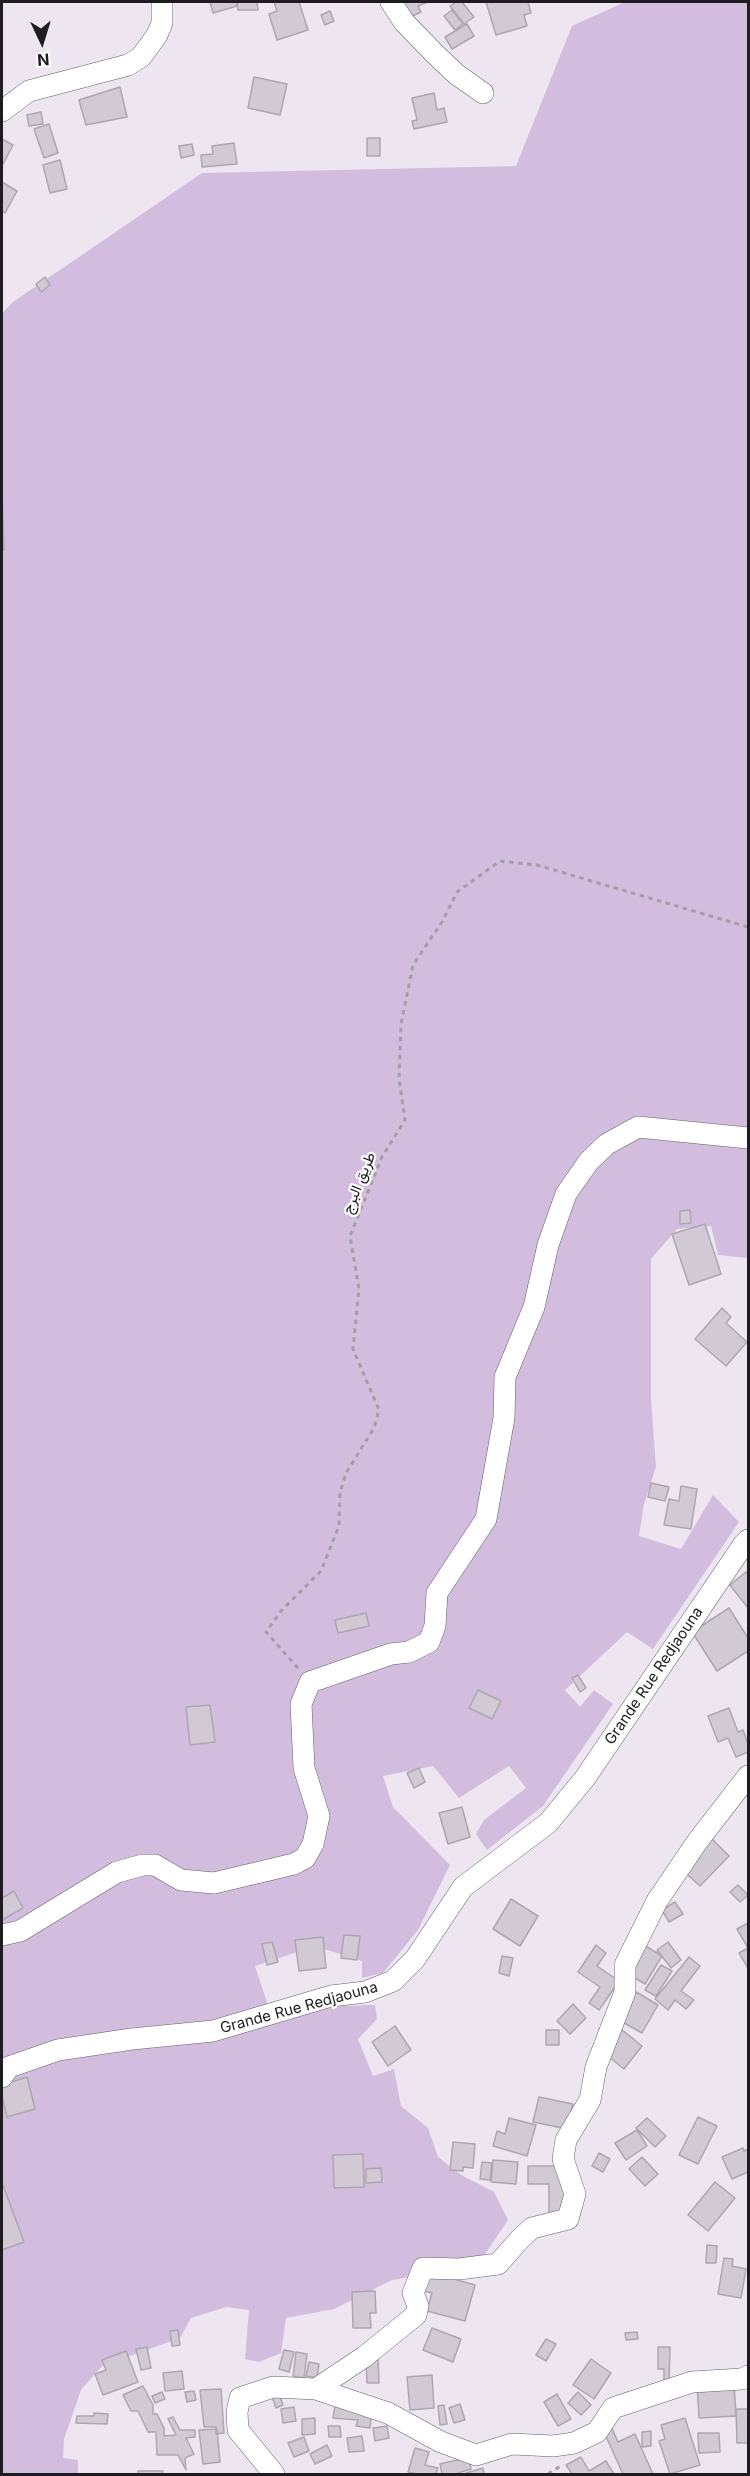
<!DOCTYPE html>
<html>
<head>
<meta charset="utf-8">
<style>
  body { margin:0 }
  #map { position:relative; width:750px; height:2476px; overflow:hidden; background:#ede6f1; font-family:Inter,sans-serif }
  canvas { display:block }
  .frame { position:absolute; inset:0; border:3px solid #1e1c20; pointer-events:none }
  .north { position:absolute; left:12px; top:12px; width:60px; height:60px; -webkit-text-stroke:4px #fff; paint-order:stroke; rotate:176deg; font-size:16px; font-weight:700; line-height:24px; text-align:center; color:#1e1c20 }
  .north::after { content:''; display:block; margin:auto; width:21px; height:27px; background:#1e1c20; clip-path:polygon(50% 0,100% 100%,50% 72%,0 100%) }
</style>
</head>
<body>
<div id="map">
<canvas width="750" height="2476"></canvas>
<div class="frame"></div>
<div class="north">N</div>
</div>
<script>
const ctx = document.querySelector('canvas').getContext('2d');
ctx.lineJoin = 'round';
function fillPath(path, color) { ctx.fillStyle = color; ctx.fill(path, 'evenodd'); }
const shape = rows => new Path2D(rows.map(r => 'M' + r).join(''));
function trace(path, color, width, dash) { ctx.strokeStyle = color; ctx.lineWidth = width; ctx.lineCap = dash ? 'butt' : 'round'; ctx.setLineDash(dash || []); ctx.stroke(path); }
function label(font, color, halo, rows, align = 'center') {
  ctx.font = font + ' Inter,Vazirmatn,sans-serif'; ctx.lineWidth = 4.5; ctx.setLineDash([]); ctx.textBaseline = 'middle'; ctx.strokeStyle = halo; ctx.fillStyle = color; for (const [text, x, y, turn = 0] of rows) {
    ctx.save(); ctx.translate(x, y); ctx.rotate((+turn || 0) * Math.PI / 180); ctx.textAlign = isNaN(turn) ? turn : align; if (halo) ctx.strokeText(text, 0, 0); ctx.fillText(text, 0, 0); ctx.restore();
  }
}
fillPath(shape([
  [625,2,748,2,748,1258,718,1255,711,1226,677,1229,651,1259,651,1398,656,1467,644,1504,639,1536,681,1549,713,1495,739,1522,653,1649,627,1632,565,1690,580,1707,594,1690,613,1704,543,1806,487,1850,476,1834,484,1820,526,1788,509,1766,459,1798,433,1766,383,1776,393,1807,450,1865,418,1930,383,1973,362,1978,362,1961,315,1946,255,1966,273,2021,336,2006,375,2005,377,2019,358,2039,373,2076,394,2069,401,2106,428,2128,438,2157,461,2175,494,2192,508,2220,479,2263,451,2270,392,2280,334,2309,286,2318,281,2353,259,2362,245,2359,249,2310,226,2307,191,2318,180,2338,102,2366,81,2390,64,2439,63,2458,78,2460,78,2474,2,2474,2,313,13,302,202,173,516,166,572,26]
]), '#d2bdde');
const building = shape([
  [210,2,236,2,237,6,213,13,210,2],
  [237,2,257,2,258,10,238,10,237,2],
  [274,2,299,2,308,30,277,40,269,14,277,11,274,2],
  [397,2,428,2,418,6,421,12,406,19,397,2],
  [456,2,462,2,474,17,464,24,450,6,456,2],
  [486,2,528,2,531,13,524,15,527,26,496,35,486,2],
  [452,10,463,24,455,30,444,16,452,10],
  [330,11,334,21,325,25,321,15,330,11],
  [467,24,474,36,452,49,445,37,467,24],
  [254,77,287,84,280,115,248,108,254,77],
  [120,87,127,117,86,125,79,100,120,87],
  [434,93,437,110,444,108,447,122,414,129,412,121,417,120,412,98,434,93],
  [41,112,43,124,29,126,27,115,41,112],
  [49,124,58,153,44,158,34,129,49,124],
  [367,138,380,138,380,156,367,156,367,138],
  [2,139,13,145,2,166,2,139],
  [234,143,237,164,202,167,201,155,213,154,212,146,234,143],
  [192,144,194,155,181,158,179,146,192,144],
  [60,160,67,189,50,193,43,165,60,160],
  [2,182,17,191,5,213,2,211,2,182],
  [45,277,50,285,41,292,36,284,45,277],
  [2,493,4,550,2,550,2,493],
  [690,1210,691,1223,680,1224,680,1211,690,1210],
  [705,1224,721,1274,689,1285,672,1234,705,1224],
  [722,1308,731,1317,726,1323,747,1342,726,1366,695,1339,722,1308],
  [651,1483,669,1487,665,1501,648,1497,651,1483],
  [681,1486,697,1489,691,1529,664,1525,669,1499,679,1501,681,1486],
  [746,1572,748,1575,748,1608,730,1585,746,1572],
  [729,1608,748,1638,748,1651,717,1671,692,1632,729,1608],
  [366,1613,369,1626,338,1633,335,1620,366,1613],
  [578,1675,586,1688,580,1692,572,1678,578,1675],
  [478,1690,501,1701,492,1719,469,1708,478,1690],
  [210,1705,215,1742,190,1745,186,1707,210,1705],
  [729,1708,738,1732,743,1730,748,1744,748,1752,736,1757,728,1738,718,1742,708,1716,729,1708],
  [419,1768,425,1782,414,1788,407,1773,419,1768],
  [462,1807,470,1837,448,1844,439,1813,462,1807],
  [710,1837,729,1856,700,1886,680,1868,710,1837],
  [738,1885,748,1895,740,1902,730,1892,738,1885],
  [14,1891,23,1908,2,1920,2,1898,14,1891],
  [511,1899,538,1916,520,1946,493,1929,511,1899],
  [675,1902,683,1914,669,1922,662,1910,675,1902],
  [748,1923,748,1968,739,1953,748,1948,737,1929,748,1923],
  [344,1935,360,1936,357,1960,341,1958,344,1935],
  [323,1937,326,1968,299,1971,295,1940,323,1937],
  [272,1942,278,1962,267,1965,262,1944,272,1942],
  [668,1942,681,1960,671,1968,657,1950,668,1942],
  [596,1945,606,1953,597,1966,619,1981,599,2010,589,2003,600,1987,578,1972,596,1945],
  [644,1945,662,1956,645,1984,627,1973,644,1945],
  [502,1956,513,1958,509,1976,499,1973,502,1956],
  [689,1957,700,1966,681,1991,694,2000,686,2009,675,2000,668,2010,655,1999,689,1957],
  [661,1965,672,1971,656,1996,645,1990,661,1965],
  [633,1990,658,2005,642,2033,617,2019,633,1990],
  [573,2004,586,2018,570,2034,557,2021,573,2004],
  [395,2026,411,2050,388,2066,372,2042,395,2026],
  [621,2029,642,2046,624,2069,603,2052,621,2029],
  [546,2030,559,2030,559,2045,546,2045,546,2030],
  [27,2077,35,2109,7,2117,2,2096,2,2085,27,2077],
  [539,2097,573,2104,567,2129,533,2122,539,2097],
  [698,2117,717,2126,698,2164,679,2155,698,2117],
  [509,2118,536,2125,527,2156,493,2146,497,2131,505,2134,509,2118],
  [647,2118,666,2136,655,2147,636,2128,647,2118],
  [637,2130,647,2146,626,2160,615,2143,637,2130],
  [453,2142,475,2144,473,2168,463,2167,463,2171,450,2170,453,2142],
  [743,2148,744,2151,748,2149,748,2172,732,2179,722,2157,743,2148],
  [599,2153,610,2159,603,2172,592,2166,599,2153],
  [363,2154,364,2187,334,2188,333,2155,363,2154],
  [642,2157,658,2174,645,2186,629,2169,642,2157],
  [493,2160,518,2162,516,2184,491,2182,493,2160],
  [482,2162,492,2163,490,2180,480,2179,482,2162],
  [528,2166,565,2166,565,2216,549,2216,549,2184,528,2184,528,2166],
  [381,2168,382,2182,366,2183,366,2169,381,2168],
  [715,2182,735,2198,708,2231,688,2215,715,2182],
  [2,2185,3,2185,24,2242,2,2250,2,2185],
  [707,2245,717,2246,716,2263,706,2263,707,2245],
  [724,2258,733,2259,732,2266,746,2269,741,2298,718,2294,724,2258],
  [429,2272,475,2285,465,2321,427,2311,432,2293,423,2291,429,2272],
  [375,2291,376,2313,370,2313,371,2328,353,2328,352,2292,375,2291],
  [432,2328,461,2339,453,2362,423,2350,432,2328],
  [178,2330,180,2345,172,2346,170,2331,178,2330],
  [637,2332,638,2339,626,2340,625,2333,637,2332],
  [546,2339,556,2344,546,2361,536,2355,546,2339],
  [147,2347,151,2368,141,2370,136,2349,147,2347],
  [658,2347,670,2347,669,2383,664,2383,664,2369,658,2369,658,2347],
  [284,2350,294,2352,289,2372,279,2369,284,2350],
  [126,2351,138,2382,103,2395,95,2374,106,2370,102,2360,126,2351],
  [296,2352,307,2354,304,2378,293,2376,296,2352],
  [366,2359,378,2359,379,2383,367,2383,366,2359],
  [591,2359,611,2373,594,2399,573,2385,591,2359],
  [309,2362,319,2364,317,2378,306,2376,309,2362],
  [182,2371,184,2389,165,2391,163,2373,182,2371],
  [432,2375,434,2408,410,2410,407,2377,432,2375],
  [734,2383,736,2416,699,2418,697,2384,734,2383],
  [143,2386,153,2405,153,2414,157,2414,164,2428,164,2436,176,2435,168,2419,173,2417,180,2430,195,2430,195,2437,186,2438,194,2454,185,2458,186,2470,178,2455,157,2455,156,2432,148,2432,138,2411,131,2411,123,2395,143,2386],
  [221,2389,224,2433,216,2434,216,2427,204,2427,200,2390,221,2389],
  [194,2391,196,2400,187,2402,185,2392,194,2391],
  [278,2391,283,2405,276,2408,271,2394,278,2391],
  [162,2392,165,2399,155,2403,152,2396,162,2392],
  [578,2392,591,2405,581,2415,568,2403,578,2392],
  [557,2394,571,2419,558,2426,544,2402,557,2394],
  [336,2400,372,2409,370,2428,356,2426,358,2420,333,2418,336,2400],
  [460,2404,465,2420,454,2423,449,2408,460,2404],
  [444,2405,447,2424,440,2425,438,2406,444,2405],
  [294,2407,296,2421,283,2423,281,2409,294,2407],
  [736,2409,748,2409,748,2443,737,2443,736,2409],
  [94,2413,108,2414,107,2424,76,2423,77,2416,94,2416,94,2413],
  [315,2418,315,2434,302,2435,302,2419,315,2418],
  [685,2418,700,2465,670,2474,659,2441,665,2439,661,2425,685,2418],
  [328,2426,340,2426,341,2437,329,2437,328,2426],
  [387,2426,389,2438,375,2441,373,2428,387,2426],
  [611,2426,618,2442,635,2434,653,2474,623,2474,603,2430,611,2426],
  [217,2429,220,2462,203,2464,199,2430,217,2429],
  [651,2431,651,2446,642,2447,642,2432,651,2431],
  [698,2433,719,2433,720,2452,699,2453,698,2433],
  [362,2436,364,2451,349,2452,347,2438,362,2436],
  [304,2437,309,2451,294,2457,288,2443,304,2437],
  [327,2445,332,2456,315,2464,310,2454,327,2445],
  [415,2448,429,2452,425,2465,438,2468,436,2474,417,2474,408,2472,415,2448],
  [469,2457,471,2469,458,2473,458,2474,442,2474,440,2464,469,2457],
  [581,2457,589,2471,606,2461,614,2474,572,2474,566,2465,581,2457],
  [483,2468,484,2474,467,2474,466,2473,483,2468],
  [138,2471,163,2471,162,2474,138,2474,138,2471]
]);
fillPath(building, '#d1cad5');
trace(building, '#ada6b1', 1.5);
const minor = shape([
  [391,2,404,22,434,53,456,74,483,93],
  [2,111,29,91,128,65,141,57,157,35,162,23,162,2],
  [2,1935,20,1931,117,1872,143,1865,155,1865,181,1880,214,1883,294,1864,305,1858,313,1844,319,1816,304,1768,301,1704,310,1682,391,1654,409,1652,429,1642,435,1626,437,1593,486,1519,504,1418,505,1377,534,1307,548,1245,566,1194,589,1161,607,1144,638,1127,748,1138],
  [2,2077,9,2067,58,2050,132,2039,213,2031,331,1996,365,1992,393,1981,415,1959,463,1887,548,1823,585,1778,744,1544,748,1540],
  [316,2389,364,2357,416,2315,418,2306,413,2293,423,2268,459,2269,498,2264,520,2239,532,2228,568,2219,575,2194,563,2159,566,2140,590,2100,596,2067,625,1992,625,1965,657,1901,697,1842,748,1776],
  [274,2474,238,2430,237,2412,240,2398,273,2387,316,2389,388,2413,441,2442,476,2455,512,2444,553,2446,574,2443,597,2432,613,2408,692,2382,742,2379,748,2376]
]);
trace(minor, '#655f68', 22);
trace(shape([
  [298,1668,266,1632,281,1611,321,1571,339,1526,340,1493,346,1473,374,1428,379,1410,353,1349,359,1289,350,1236,382,1157,405,1120,399,1079,401,1024,413,965,442,922,457,892,500,861,537,865,748,927],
  [548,2474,562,2465]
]), '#a39ea7', 3, [4.5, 4.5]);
trace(minor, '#fff', 21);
label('15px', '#1e1c20', '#fff', [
  ["طريق البرج",359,1183,-68],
  ["Grande Rue Redjaouna",654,1676,-56],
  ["Grande Rue Redjaouna",299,2008,-15]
]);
</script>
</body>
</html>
